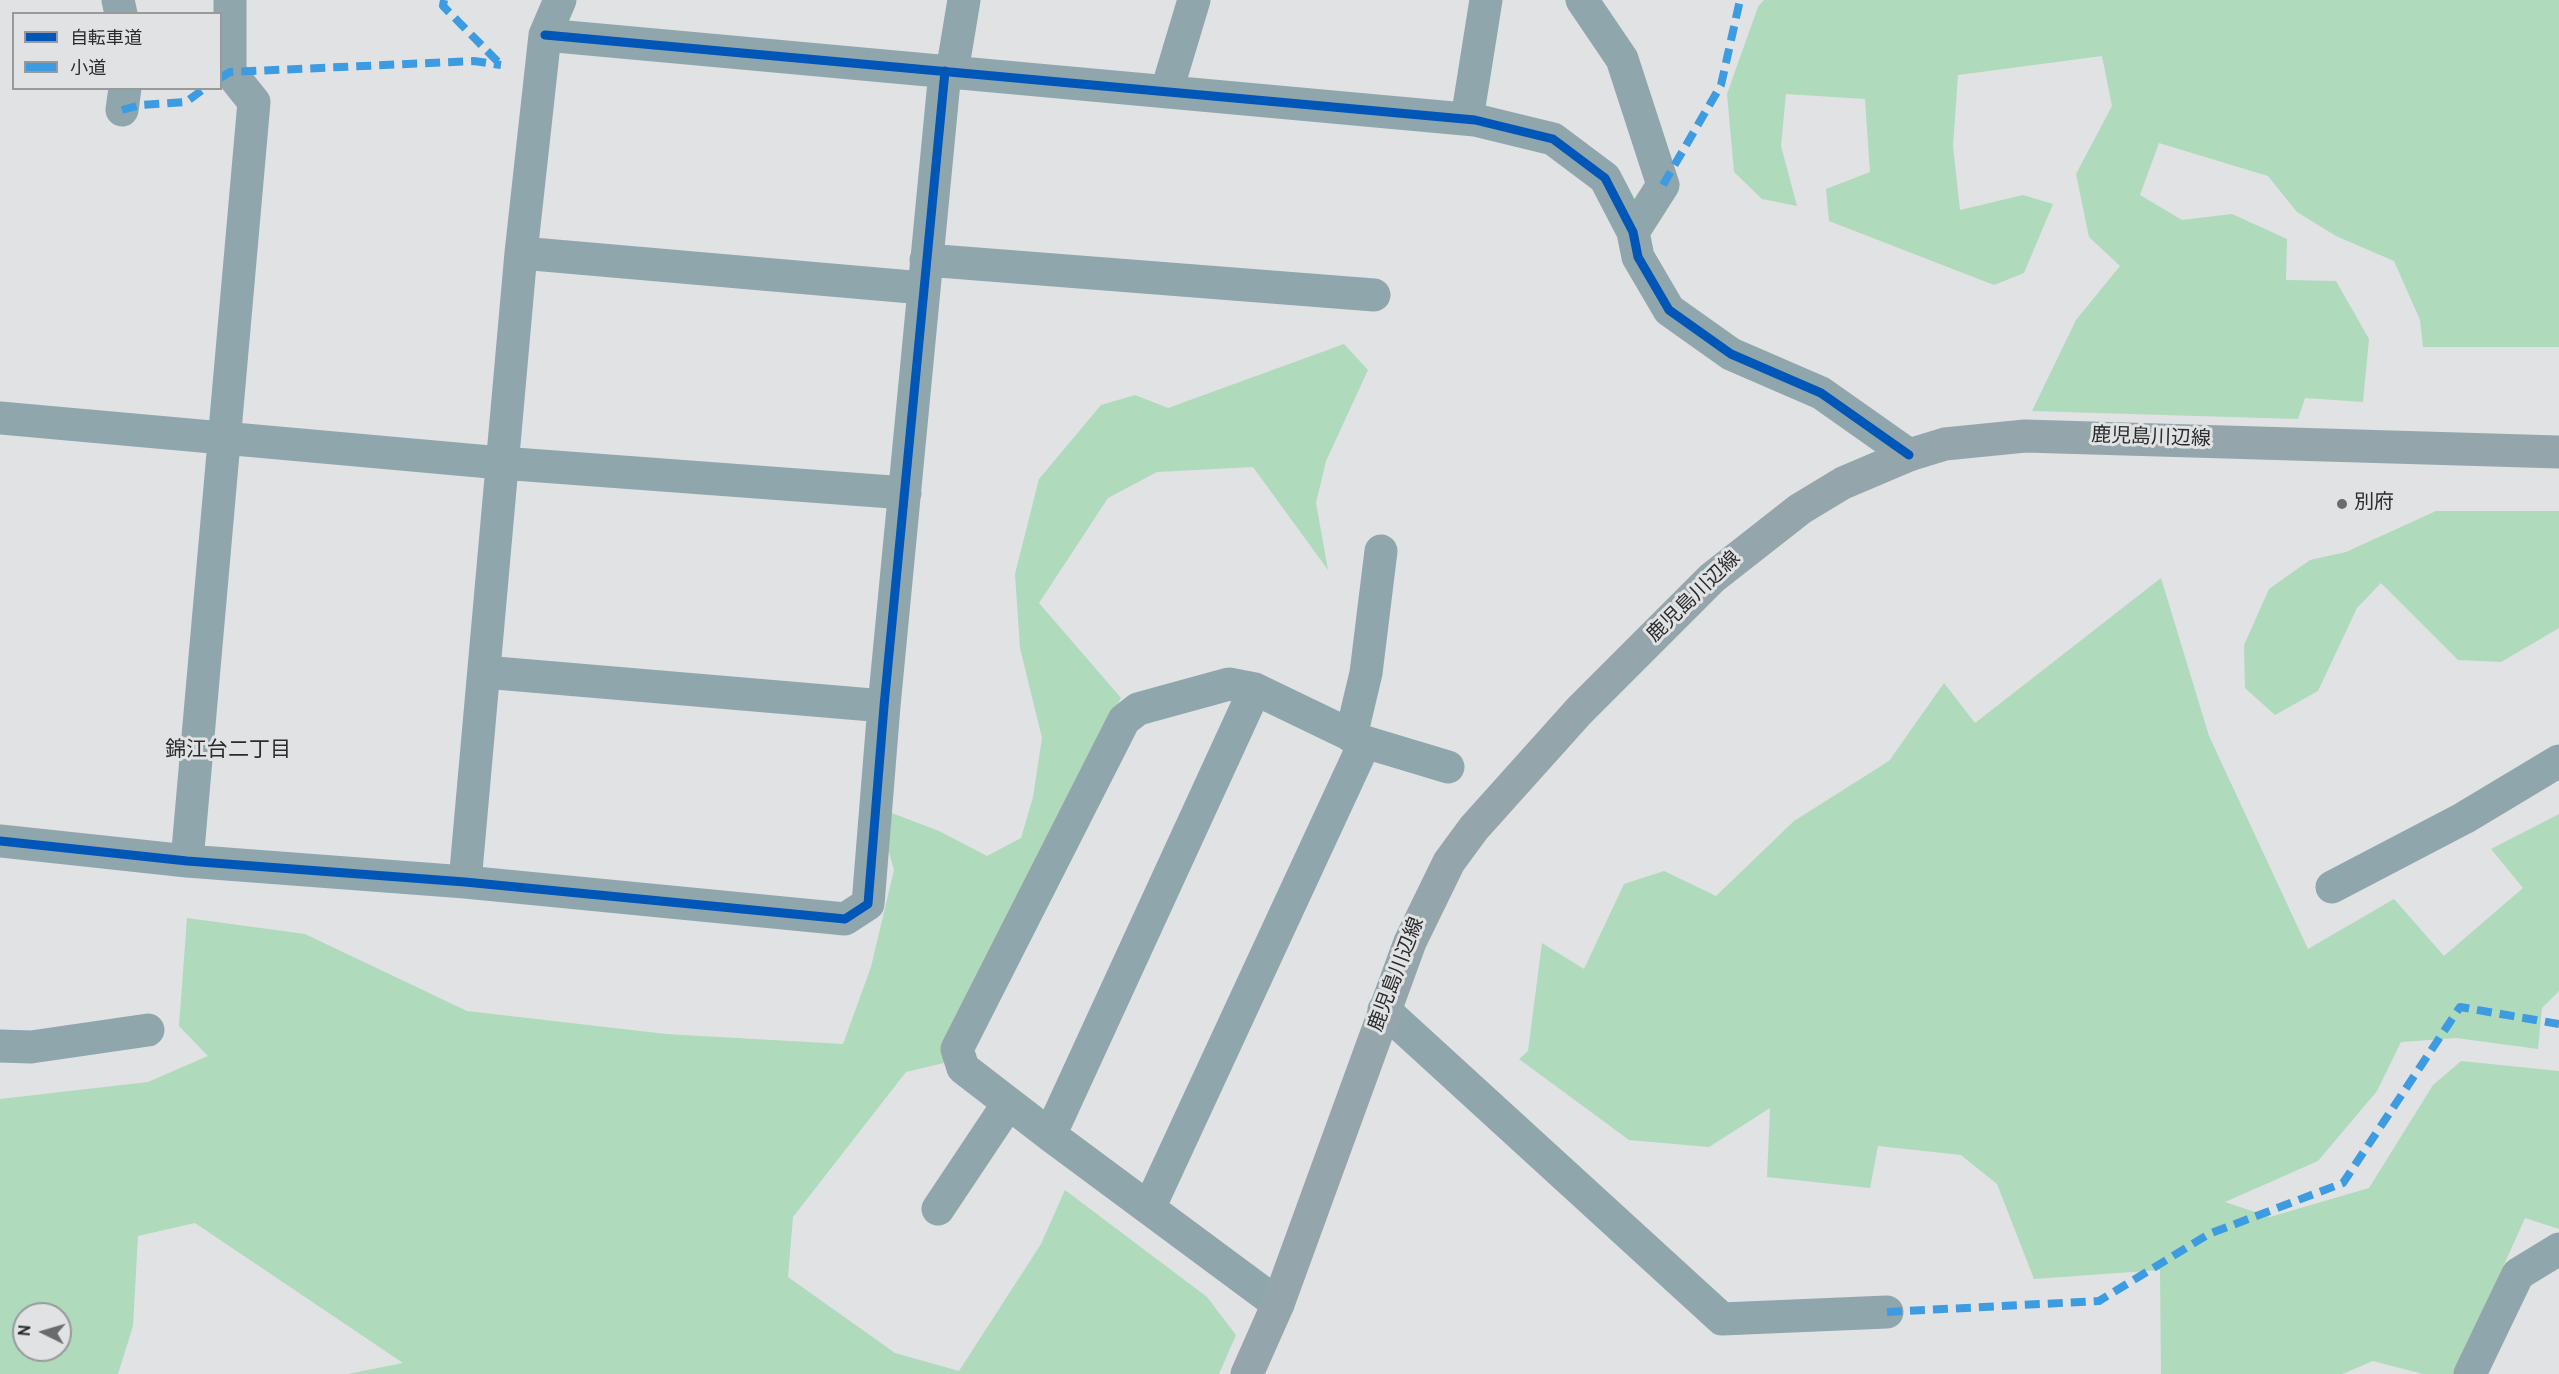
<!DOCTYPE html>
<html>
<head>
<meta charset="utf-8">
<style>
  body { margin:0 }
  #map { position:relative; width:2559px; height:1374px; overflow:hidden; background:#e1e2e3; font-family:Overpass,"Noto Sans JP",sans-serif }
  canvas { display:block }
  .legend { position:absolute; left:12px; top:12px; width:210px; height:78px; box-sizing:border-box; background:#e0e2e4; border:2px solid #97999a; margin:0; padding:8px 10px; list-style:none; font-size:18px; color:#2a2b2c }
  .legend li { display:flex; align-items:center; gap:12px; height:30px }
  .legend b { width:30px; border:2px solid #97999a }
  .north { position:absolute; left:12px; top:1302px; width:60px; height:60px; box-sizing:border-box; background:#e0e2e4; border:2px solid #97999a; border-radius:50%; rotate:275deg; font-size:16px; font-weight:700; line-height:24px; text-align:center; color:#2a2b2c }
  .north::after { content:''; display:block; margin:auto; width:21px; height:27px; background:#6a6b6c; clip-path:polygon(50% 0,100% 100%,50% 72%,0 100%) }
</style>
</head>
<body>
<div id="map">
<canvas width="2559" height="1374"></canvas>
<ul class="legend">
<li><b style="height:8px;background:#0057b8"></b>自転車道</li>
<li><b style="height:8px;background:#3d9ce1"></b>小道</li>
</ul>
<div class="north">N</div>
</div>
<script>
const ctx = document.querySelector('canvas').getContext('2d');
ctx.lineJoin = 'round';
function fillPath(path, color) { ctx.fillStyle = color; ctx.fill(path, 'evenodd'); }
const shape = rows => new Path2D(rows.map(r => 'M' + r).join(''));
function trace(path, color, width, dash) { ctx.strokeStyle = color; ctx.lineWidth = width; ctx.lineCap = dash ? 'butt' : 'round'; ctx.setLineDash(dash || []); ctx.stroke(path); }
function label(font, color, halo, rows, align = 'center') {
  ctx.font = font + ' Overpass,"Noto Sans JP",sans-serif'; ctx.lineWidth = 6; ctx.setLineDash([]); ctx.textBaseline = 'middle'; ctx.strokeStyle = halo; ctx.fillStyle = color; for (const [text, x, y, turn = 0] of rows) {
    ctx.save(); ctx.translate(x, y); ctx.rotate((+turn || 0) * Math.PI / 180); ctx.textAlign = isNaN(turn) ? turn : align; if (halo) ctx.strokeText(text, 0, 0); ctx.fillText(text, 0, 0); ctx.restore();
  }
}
fillPath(shape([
  [1764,0,2559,0,2559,347,2423,347,2420,320,2394,261,2336,236,2297,212,2268,176,2159,143,2140,195,2182,220,2232,214,2287,239,2286,280,2336,281,2369,339,2363,402,2305,398,2298,419,2032,411,2076,320,2120,266,2089,237,2076,174,2112,106,2102,56,1958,75,1953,146,1960,210,2023,195,2053,204,2024,273,1994,285,1829,221,1826,189,1870,172,1865,99,1786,94,1781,146,1797,206,1762,199,1734,172,1727,94,1758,7],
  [1344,344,1368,370,1326,461,1316,503,1328,570,1253,467,1157,472,1108,498,1039,603,1121,698,1038,853,948,1062,906,1072,793,1217,788,1277,895,1353,959,1371,1041,1244,1065,1190,1207,1297,1236,1335,1219,1374,348,1374,403,1363,195,1223,138,1236,133,1326,118,1374,0,1374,0,1099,148,1082,208,1056,179,1026,187,918,305,934,467,1011,666,1034,843,1044,871,967,894,870,876,807,939,831,987,856,1021,838,1033,797,1042,738,1020,648,1015,574,1039,479,1101,405,1135,395,1168,408],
  [24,1314,60,1314,60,1350,24,1350],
  [2436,511,2559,511,2559,628,2501,662,2458,660,2381,583,2357,608,2318,691,2275,715,2245,688,2244,645,2269,589,2310,560,2346,552],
  [2161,578,2209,736,2308,949,2394,899,2444,956,2523,888,2491,849,2559,814,2559,991,2542,1008,2538,1049,2456,1038,2401,1042,2377,1091,2318,1161,2225,1202,2270,1217,2369,1188,2433,1085,2461,1061,2559,1071,2559,1229,2525,1218,2455,1374,2423,1374,2373,1361,2342,1374,2161,1374,2160,1270,2034,1279,1997,1184,1961,1155,1878,1146,1870,1188,1767,1177,1770,1108,1709,1147,1629,1140,1519,1059,1528,1051,1542,943,1584,969,1624,884,1664,871,1716,896,1794,821,1889,761,1944,683,1975,723]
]), '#afdabc');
trace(shape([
  [118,0,121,14],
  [1582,0,1622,59,1663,185,1633,232],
  [545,35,1475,120,1553,139,1605,178,1633,232,1638,257,1669,310,1731,354,1821,393,1909,455],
  [952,72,964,0],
  [1167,90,1194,0],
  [122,110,125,88],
  [1467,119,1486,0],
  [521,253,923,288],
  [926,260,1374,295],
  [0,418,501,463,905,493],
  [484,672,884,706],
  [1351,736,1366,673,1381,551],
  [1365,742,1448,767],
  [0,841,187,861,465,882,845,919,868,904,884,706,945,71],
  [187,861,254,102,230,72,230,0],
  [465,882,521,253,545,35,560,0],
  [2332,887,2464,818,2559,761],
  [1384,1010,1722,1319,1887,1312],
  [0,1046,31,1047,148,1030],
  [1050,1135,963,1068,957,1049,1124,720,1138,709,1229,684,1255,689],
  [1149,1208,1365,742,1255,689,1050,1135,1278,1304],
  [938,1209,1008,1104],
  [2470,1374,2518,1274,2559,1249]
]), '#90a6ad', 33);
trace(shape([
  [1247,1374,1278,1304,1410,942,1449,862,1474,828,1579,711,1712,578,1800,509,1843,483,1909,455,1945,444,2025,436,2559,452]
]), '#94a6ac', 33);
trace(shape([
  [444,0,443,6,501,65],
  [220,78,230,72,474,61,501,65],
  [122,110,140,105,186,102,205,88],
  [1663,185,1721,85,1740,0],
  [1887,1312,2099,1301,2209,1234,2343,1183,2460,1007,2559,1024]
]), '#3d9ce1', 8, [15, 8]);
trace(shape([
  [545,35,1475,120,1553,139,1605,178,1633,232,1638,257,1669,310,1731,354,1821,393,1909,455],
  [0,841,187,861,465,882,845,919,868,904,884,706,945,71]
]), '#0057b8', 9);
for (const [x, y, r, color] of [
  [2342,504,6,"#6a6b6c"]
]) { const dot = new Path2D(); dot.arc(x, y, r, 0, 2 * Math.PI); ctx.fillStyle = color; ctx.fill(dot); trace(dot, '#e0e2e4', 2); }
label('20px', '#2a2b2c', '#e0e2e4', [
  ["鹿児島川辺線",2151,439,2],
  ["鹿児島川辺線",1695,598,-44],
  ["鹿児島川辺線",1398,975,-69]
]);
label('20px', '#2a2b2c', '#e0e2e4', [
  ["別府",2354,504]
], 'left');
label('21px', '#2a2b2c', '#e0e2e4', [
  ["錦江台二丁目",228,752]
]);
</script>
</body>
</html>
